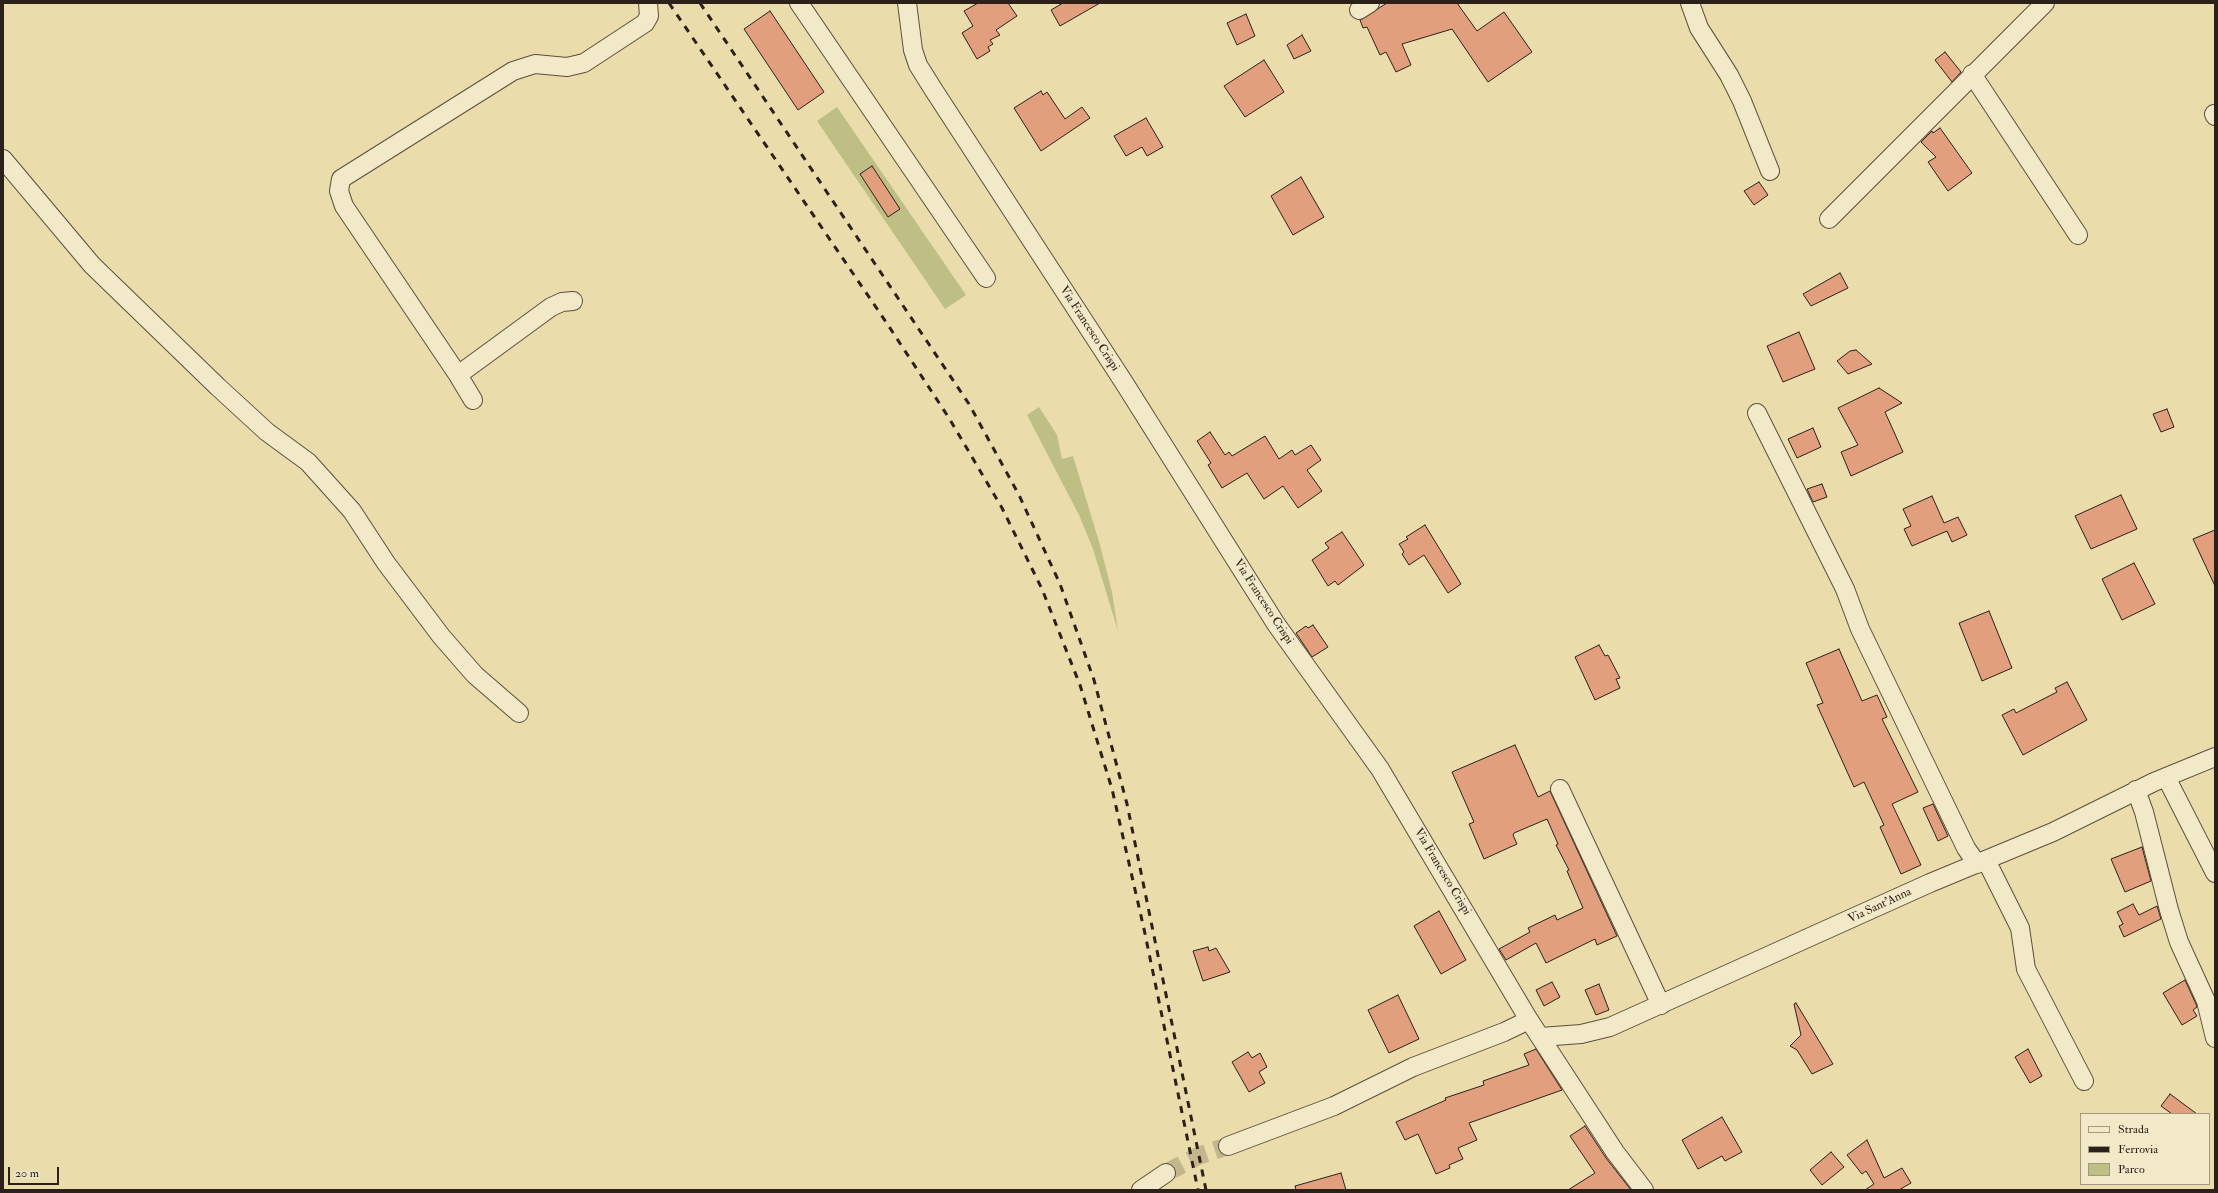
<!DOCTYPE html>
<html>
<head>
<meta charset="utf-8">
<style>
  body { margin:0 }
  #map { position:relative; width:2218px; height:1193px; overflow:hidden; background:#eaddab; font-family:"IM FELL Double Pica",serif }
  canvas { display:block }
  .frame { position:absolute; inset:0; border:4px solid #2c201a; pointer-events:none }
  .legend { position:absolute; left:2080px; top:1113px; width:130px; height:72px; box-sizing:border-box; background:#f1e9c8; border:1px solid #a29982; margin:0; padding:5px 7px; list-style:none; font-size:12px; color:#2c201a }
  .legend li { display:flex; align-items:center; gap:8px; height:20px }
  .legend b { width:20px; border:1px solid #a29982 }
  .scale { position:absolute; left:8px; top:1167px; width:51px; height:18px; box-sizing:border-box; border:2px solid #2c201a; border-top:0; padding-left:5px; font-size:12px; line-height:14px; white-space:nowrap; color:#2c201a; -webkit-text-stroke:3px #f1e9c8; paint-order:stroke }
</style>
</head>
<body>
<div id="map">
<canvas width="2218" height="1193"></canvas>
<div class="frame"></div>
<ul class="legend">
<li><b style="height:5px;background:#f1e9c8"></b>Strada</li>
<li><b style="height:5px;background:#2c201a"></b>Ferrovia</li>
<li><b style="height:11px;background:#bdbf84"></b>Parco</li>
</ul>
<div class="scale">20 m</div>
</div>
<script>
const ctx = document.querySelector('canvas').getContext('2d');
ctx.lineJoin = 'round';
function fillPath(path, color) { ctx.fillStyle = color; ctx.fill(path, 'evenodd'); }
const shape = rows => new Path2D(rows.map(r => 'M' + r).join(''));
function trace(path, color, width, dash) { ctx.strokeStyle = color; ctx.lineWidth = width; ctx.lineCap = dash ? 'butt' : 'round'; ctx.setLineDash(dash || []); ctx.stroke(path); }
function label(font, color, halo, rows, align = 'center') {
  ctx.font = font + ' "IM FELL Double Pica",serif'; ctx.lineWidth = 3; ctx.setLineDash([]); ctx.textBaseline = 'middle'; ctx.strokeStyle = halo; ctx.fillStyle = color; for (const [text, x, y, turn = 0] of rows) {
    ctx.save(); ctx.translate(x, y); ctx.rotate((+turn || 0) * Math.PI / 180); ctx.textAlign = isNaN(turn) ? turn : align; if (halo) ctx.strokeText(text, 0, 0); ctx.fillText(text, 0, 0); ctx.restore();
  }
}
fillPath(shape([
  [837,107,966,295,945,309,817,121],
  [1039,407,1057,435,1062,459,1073,456,1100,545,1112,592,1118,631,1093,549,1079,515,1027,415]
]), '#bdbf84');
const building = shape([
  [978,3,1008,3,1017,16,996,30,1000,35,990,40,993,44,988,47,990,51,977,59,962,33,973,26,964,11,978,3],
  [1063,3,1100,3,1060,26,1051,10,1063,3],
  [1387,3,1457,3,1477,31,1504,12,1532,52,1488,82,1452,29,1402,44,1411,65,1396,72,1386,52,1380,55,1367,27,1363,28,1360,20,1387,3],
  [770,11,824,92,798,110,744,29,770,11],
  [1246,14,1255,36,1237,45,1227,23,1246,14],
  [1302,35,1311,51,1294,59,1287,45,1302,35],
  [1945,52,1961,72,1952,82,1935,60,1945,52],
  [1264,60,1284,92,1245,117,1224,86,1264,60],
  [1041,91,1043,95,1047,92,1065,119,1082,107,1090,118,1041,151,1014,108,1041,91],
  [1146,118,1163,147,1147,156,1142,147,1126,156,1114,136,1146,118],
  [1940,128,1972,173,1948,191,1928,162,1936,157,1921,142,1932,131,1933,133,1940,128],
  [872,166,900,209,888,217,860,174,872,166],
  [1301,177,1324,217,1293,235,1271,196,1301,177],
  [1759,182,1768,195,1754,205,1744,191,1759,182],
  [1840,273,1848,288,1811,306,1803,294,1840,273],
  [1799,332,1815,369,1783,382,1767,346,1799,332],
  [1856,350,1872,364,1848,374,1837,361,1850,351,1856,350],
  [1879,388,1902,403,1885,412,1903,452,1851,476,1841,452,1858,445,1838,408,1879,388],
  [2167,409,2174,427,2161,432,2153,414,2167,409],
  [1813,428,1821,447,1797,458,1788,439,1813,428],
  [1210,432,1225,455,1229,452,1232,456,1265,436,1279,459,1292,450,1295,455,1311,445,1321,460,1307,470,1322,491,1298,508,1283,486,1264,499,1247,473,1222,488,1208,465,1211,463,1197,441,1210,432],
  [1822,484,1827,497,1813,502,1807,489,1822,484],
  [2121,495,2137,529,2091,549,2075,516,2121,495],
  [1932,496,1944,523,1958,517,1967,535,1952,542,1947,531,1912,546,1904,529,1911,526,1903,509,1932,496],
  [1425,525,1461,584,1448,593,1424,555,1409,565,1402,554,1404,552,1399,544,1408,539,1406,537,1425,525],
  [2215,530,2215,586,2193,539,2215,530],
  [1342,532,1364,565,1338,585,1335,581,1328,586,1312,560,1329,548,1325,543,1342,532],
  [2134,563,2155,604,2122,620,2102,579,2134,563],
  [1989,611,2012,668,1982,681,1959,623,1989,611],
  [1313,625,1328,647,1312,657,1296,633,1306,626,1308,628,1313,625],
  [1599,645,1605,656,1608,655,1620,678,1616,679,1620,688,1595,700,1575,657,1599,645],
  [1839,649,1862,701,1877,695,1887,717,1882,719,1918,792,1892,804,1921,865,1901,874,1880,827,1884,825,1864,782,1854,787,1817,705,1823,703,1806,663,1839,649],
  [2067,682,2087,720,2023,755,2002,715,2014,709,2016,713,2057,692,2055,688,2067,682],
  [1515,745,1538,797,1550,791,1617,936,1597,945,1595,939,1546,963,1536,943,1506,960,1499,949,1530,932,1528,928,1555,915,1557,920,1583,908,1567,871,1569,870,1556,845,1558,844,1547,819,1514,833,1513,835,1517,844,1484,859,1469,824,1474,822,1452,772,1515,745],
  [1933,804,1948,836,1938,841,1923,808,1933,804],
  [2142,847,2151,881,2125,892,2111,859,2142,847],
  [2133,904,2139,915,2157,906,2161,919,2124,937,2119,926,2123,924,2117,912,2133,904],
  [1439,911,1466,960,1441,974,1414,926,1439,911],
  [1208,947,1209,951,1216,948,1230,972,1203,981,1193,951,1208,947],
  [2185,980,2196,1004,2197,1007,2193,1010,2197,1016,2182,1025,2163,993,2185,980],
  [1552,982,1560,997,1544,1006,1536,990,1552,982],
  [1599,984,1609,1010,1596,1015,1585,990,1599,984],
  [1398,995,1419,1039,1389,1053,1368,1010,1398,995],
  [1796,1003,1833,1064,1812,1074,1797,1050,1790,1046,1801,1035,1794,1004,1796,1003],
  [1536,1049,1562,1090,1469,1123,1477,1140,1458,1148,1463,1159,1449,1165,1450,1168,1436,1174,1418,1134,1405,1140,1396,1122,1446,1100,1445,1098,1484,1085,1483,1081,1529,1065,1524,1054,1536,1049],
  [2028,1049,2042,1076,2030,1083,2015,1057,2028,1049],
  [1248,1052,1252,1058,1260,1053,1267,1067,1259,1072,1265,1083,1249,1092,1232,1062,1248,1052],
  [2170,1094,2197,1114,2172,1114,2161,1106,2170,1094],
  [1722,1117,1742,1152,1725,1161,1722,1156,1698,1169,1682,1140,1722,1117],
  [1585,1126,1606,1158,1631,1190,1568,1190,1595,1173,1570,1136,1585,1126],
  [1867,1140,1884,1178,1902,1168,1911,1183,1899,1190,1865,1190,1874,1184,1866,1171,1862,1174,1847,1155,1867,1140],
  [1831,1152,1844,1167,1822,1185,1810,1170,1831,1152],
  [1341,1173,1346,1190,1296,1190,1295,1186,1341,1173]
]);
fillPath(building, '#e19f7d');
trace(building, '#2c201a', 1);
trace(shape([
  [1166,1173,1198,1156,1228,1146]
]), '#c4b78e', 18, [18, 9]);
const minor = shape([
  [799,3,986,278],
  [907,3,913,50,918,65,933,89,1123,381,1276,624,1380,769,1529,1020,1615,1152,1644,1190],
  [1690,3,1699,28,1729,75,1742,101,1770,171],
  [1359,10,1370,3],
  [1972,74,2078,235],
  [2214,114,2215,116],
  [3,159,92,265,218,387,267,432,308,462,352,511,386,563,441,636,475,675,519,713],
  [1829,219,2045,3],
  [458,375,551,307,562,302,573,301],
  [473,400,458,375,344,206,339,191,341,179,513,71,535,64,567,67,584,63,645,23,649,16,648,3],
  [1757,413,1845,589,1860,629,1966,848,1977,864],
  [2166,777,2215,873],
  [1560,789,1661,1005],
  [2136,790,2144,812,2169,910,2179,942,2206,1001,2215,1038],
  [1986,860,2020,928,2026,969,2084,1081],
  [1541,1037,1581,1034,1610,1027,1930,883,2053,832,2154,782,2215,757],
  [1228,1146,1334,1106,1413,1067,1504,1032,1529,1020],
  [1141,1190,1166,1173]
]);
trace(minor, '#5c4f3e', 20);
trace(minor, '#f1e9c8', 18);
trace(shape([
  [669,3,886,322,949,418,1002,508,1042,589,1080,685,1112,789,1144,929,1198,1190],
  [700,3,969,404,1019,495,1060,584,1094,680,1127,804,1206,1190]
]), '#2c201a', 3, [7, 7]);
label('12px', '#2c201a', '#f1e9c8', [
  ["Via Francesco Crispi",1089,329,57],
  ["Via Francesco Crispi",1263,602,57],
  ["Via Francesco Crispi",1442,872,59],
  ["Via Sant'Anna",1880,906,-25]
]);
</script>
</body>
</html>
